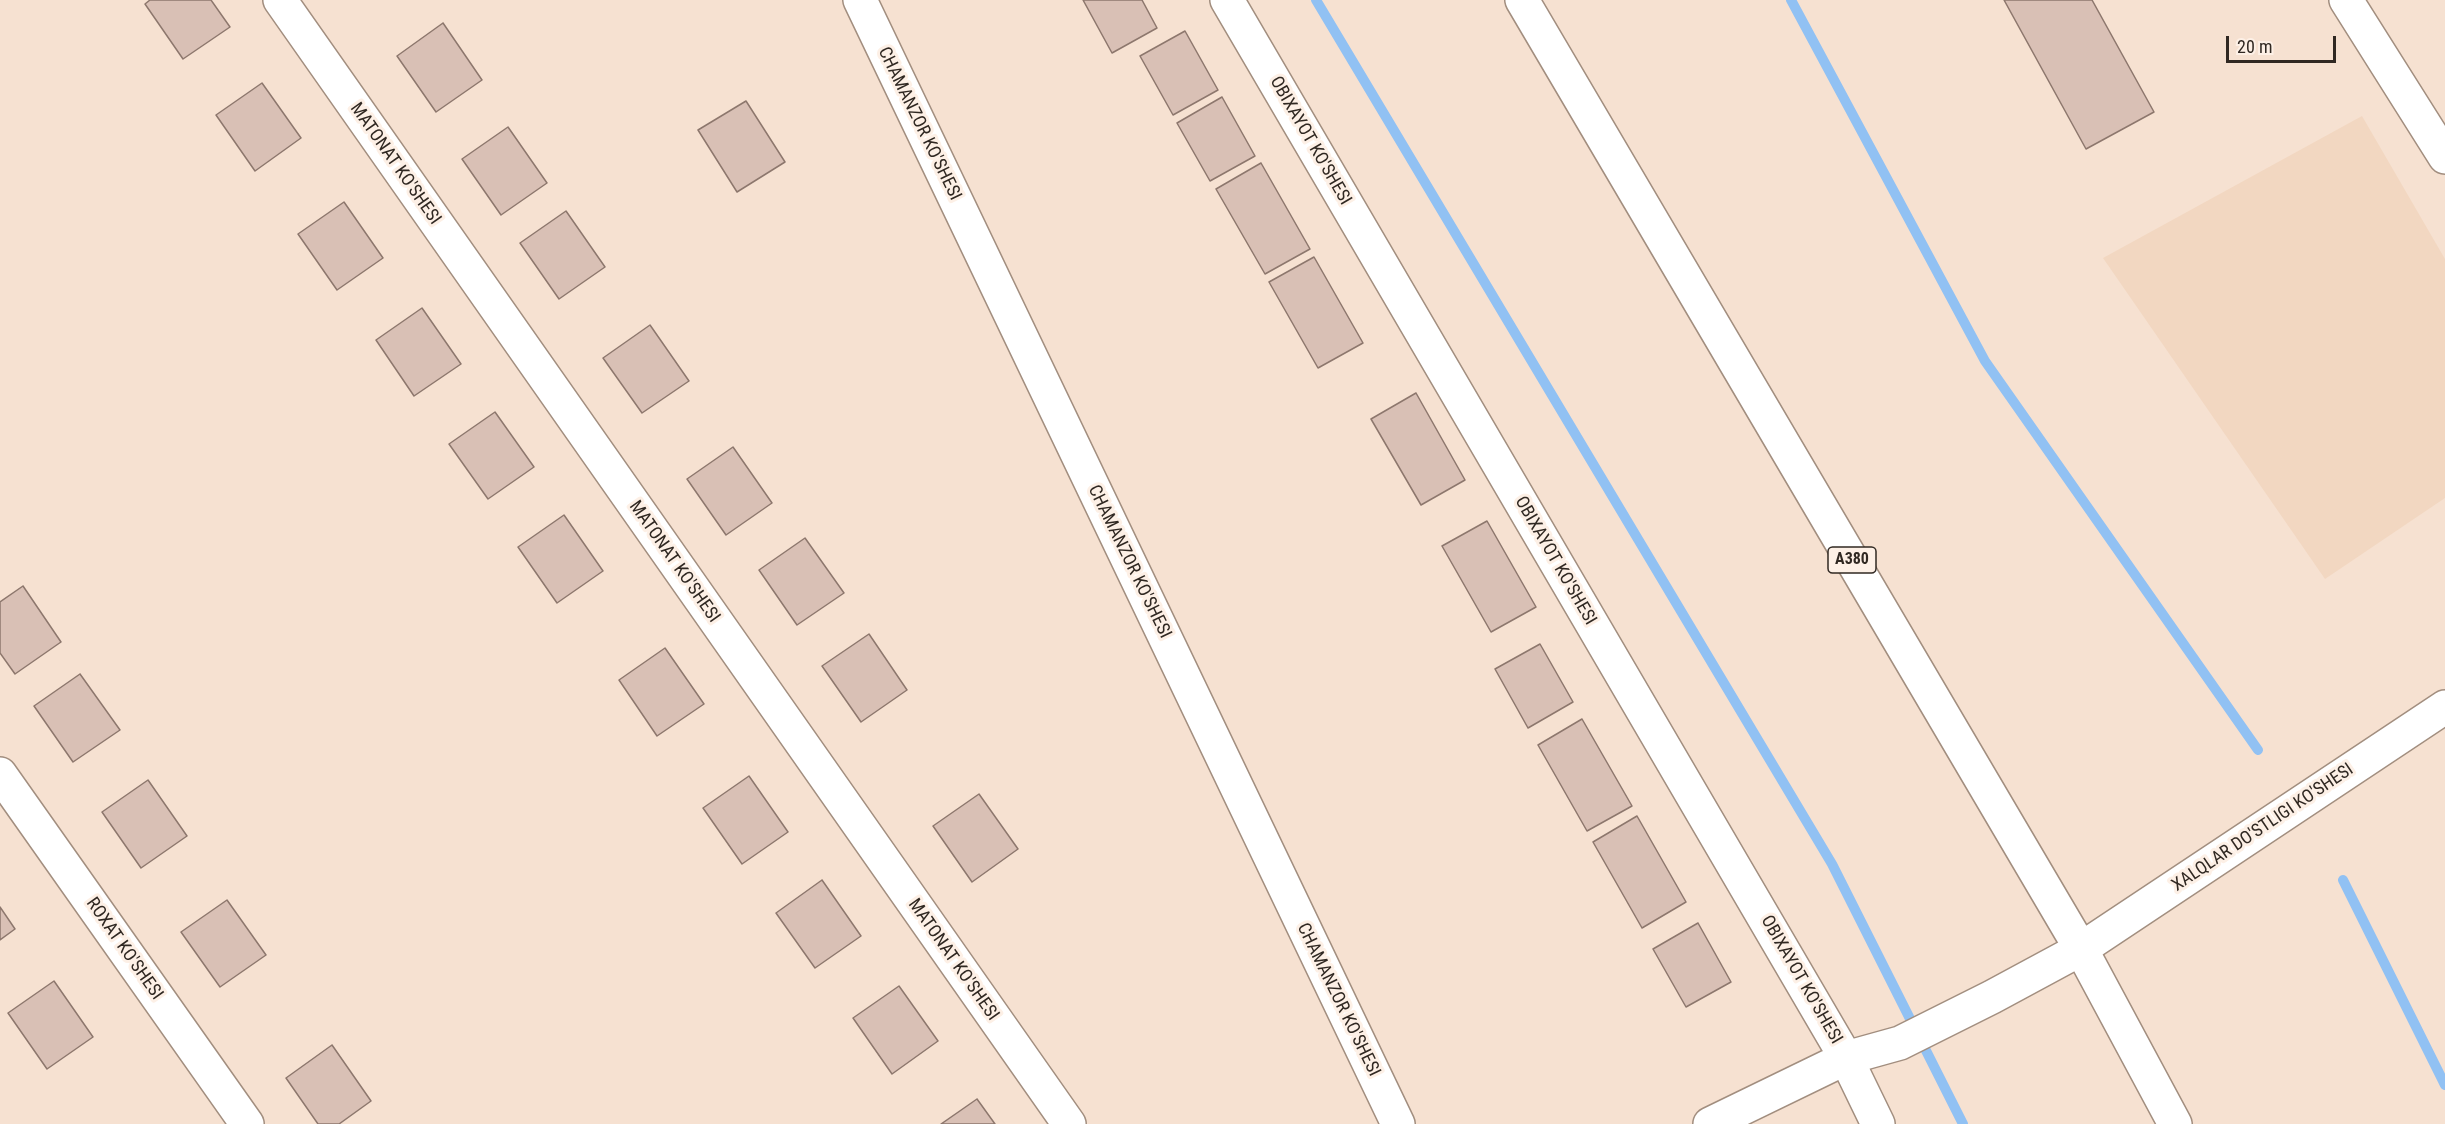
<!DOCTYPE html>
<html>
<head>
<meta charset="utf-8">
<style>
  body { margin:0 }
  #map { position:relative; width:2445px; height:1124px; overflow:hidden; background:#f6e1d1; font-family:"Roboto Condensed",sans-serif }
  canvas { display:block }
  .scale { position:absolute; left:2226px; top:36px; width:110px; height:27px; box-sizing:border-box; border:3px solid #302822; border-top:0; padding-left:8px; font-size:18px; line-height:21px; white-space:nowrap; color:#302822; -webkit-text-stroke:4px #fdf0e6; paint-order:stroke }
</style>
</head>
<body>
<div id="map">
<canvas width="2445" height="1124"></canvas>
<div class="scale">20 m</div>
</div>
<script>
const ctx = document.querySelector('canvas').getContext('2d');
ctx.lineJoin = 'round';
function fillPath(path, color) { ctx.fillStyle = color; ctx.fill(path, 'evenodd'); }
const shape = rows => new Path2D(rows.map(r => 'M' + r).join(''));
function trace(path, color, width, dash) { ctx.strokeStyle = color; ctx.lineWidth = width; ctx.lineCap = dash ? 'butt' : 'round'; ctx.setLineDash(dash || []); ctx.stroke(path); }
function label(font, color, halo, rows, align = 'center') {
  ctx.font = font + ' "Roboto Condensed",sans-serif'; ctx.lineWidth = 6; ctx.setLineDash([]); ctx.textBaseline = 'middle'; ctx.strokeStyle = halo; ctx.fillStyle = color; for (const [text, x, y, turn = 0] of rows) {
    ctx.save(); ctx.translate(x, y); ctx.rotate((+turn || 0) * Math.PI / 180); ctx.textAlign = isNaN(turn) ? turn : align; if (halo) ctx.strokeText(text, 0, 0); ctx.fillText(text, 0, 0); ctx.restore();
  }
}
fillPath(shape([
  [2362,116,2445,259,2445,498,2325,579,2103,258]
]), '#f2d7c1');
trace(shape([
  [1316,0,1832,864,1963,1124],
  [1791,0,1985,361,2258,750],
  [2343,880,2445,1085]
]), '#91c1f3', 10);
const building = shape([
  [150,0,211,0,230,27,183,59,145,4,150,0],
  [1083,0,1142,0,1157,28,1112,53,1083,0],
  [2004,0,2092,0,2154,112,2086,149,2004,0],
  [443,23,482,80,436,112,397,56,443,23],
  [1185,31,1218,90,1173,115,1140,56,1185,31],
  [262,83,301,138,255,171,216,115,262,83],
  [1222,97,1255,156,1210,181,1177,123,1222,97],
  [746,101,785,162,737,192,698,130,746,101],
  [508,127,547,183,501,215,462,159,508,127],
  [1261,163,1310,249,1265,274,1216,189,1261,163],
  [344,202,383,258,337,290,298,234,344,202],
  [566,211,605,267,559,299,520,243,566,211],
  [1314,257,1363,343,1318,368,1269,282,1314,257],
  [422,308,461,364,414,396,376,340,422,308],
  [650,325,689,381,642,413,603,358,650,325],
  [1416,393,1465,480,1421,505,1371,419,1416,393],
  [495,412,534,467,488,499,449,444,495,412],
  [733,447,772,503,726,535,687,479,733,447],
  [564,515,603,571,557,603,518,547,564,515],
  [1487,521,1536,607,1491,632,1442,546,1487,521],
  [805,538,844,593,797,625,759,570,805,538],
  [23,586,61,642,15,674,0,653,0,602,23,586],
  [869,634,907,690,861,722,822,666,869,634],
  [1540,644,1573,702,1528,728,1495,669,1540,644],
  [665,648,704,704,657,736,619,680,665,648],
  [80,674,120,730,73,762,34,706,80,674],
  [1582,719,1632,806,1587,831,1538,745,1582,719],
  [749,776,788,832,742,864,703,808,749,776],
  [148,780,187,836,141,868,102,812,148,780],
  [979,794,1018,849,972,882,933,826,979,794],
  [1637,816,1686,902,1642,928,1593,842,1637,816],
  [822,880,861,936,815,968,776,913,822,880],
  [227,900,266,955,220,987,181,932,227,900],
  [0,907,15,929,0,940,0,907],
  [1698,923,1731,982,1686,1007,1653,949,1698,923],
  [54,981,93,1037,47,1069,8,1013,54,981],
  [899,986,938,1041,892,1074,853,1018,899,986],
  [332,1045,371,1101,339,1124,318,1124,286,1078,332,1045],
  [977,1099,995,1124,941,1124,977,1099]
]);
fillPath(building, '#d9c0b5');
trace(building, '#8d776d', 1.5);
const street = shape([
  [280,0,1069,1124],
  [860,0,1398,1124],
  [1227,0,1846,1058,1878,1124],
  [2346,0,2445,157],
  [0,774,247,1124],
  [1710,1124,1846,1058,1900,1043,1992,997,2081,949]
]);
const secondary = shape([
  [2081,949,2445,707]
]);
const highway = shape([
  [1522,0,2081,949,2175,1124]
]);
trace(street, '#a28e7f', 36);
trace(secondary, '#a28e7f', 36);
trace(highway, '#a28e7f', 36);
trace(street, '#fff', 33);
trace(secondary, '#fff', 33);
trace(highway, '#fff', 33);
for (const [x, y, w] of [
  [1852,560,48]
]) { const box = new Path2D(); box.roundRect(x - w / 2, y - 13, w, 26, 4.5); ctx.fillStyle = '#fdf0e6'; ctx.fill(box); trace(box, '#302822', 1.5); }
label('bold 16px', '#302822', null, [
  ["A380",1852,560]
]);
label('18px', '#302822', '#fdf0e6', [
  ["CHAMANZOR KO'SHESI",919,124,64],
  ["OBIXAYOT KO'SHESI",1310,141,60],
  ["MATONAT KO'SHESI",395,164,55],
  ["OBIXAYOT KO'SHESI",1555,561,60],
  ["MATONAT KO'SHESI",674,562,55],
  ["CHAMANZOR KO'SHESI",1129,562,64],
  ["XALQLAR DO'STLIGI KO'SHESI",2263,828,-34],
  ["ROXAT KO'SHESI",124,949,55],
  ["MATONAT KO'SHESI",953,960,55],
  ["OBIXAYOT KO'SHESI",1801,980,60],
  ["CHAMANZOR KO'SHESI",1338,1000,64]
]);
</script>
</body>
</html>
